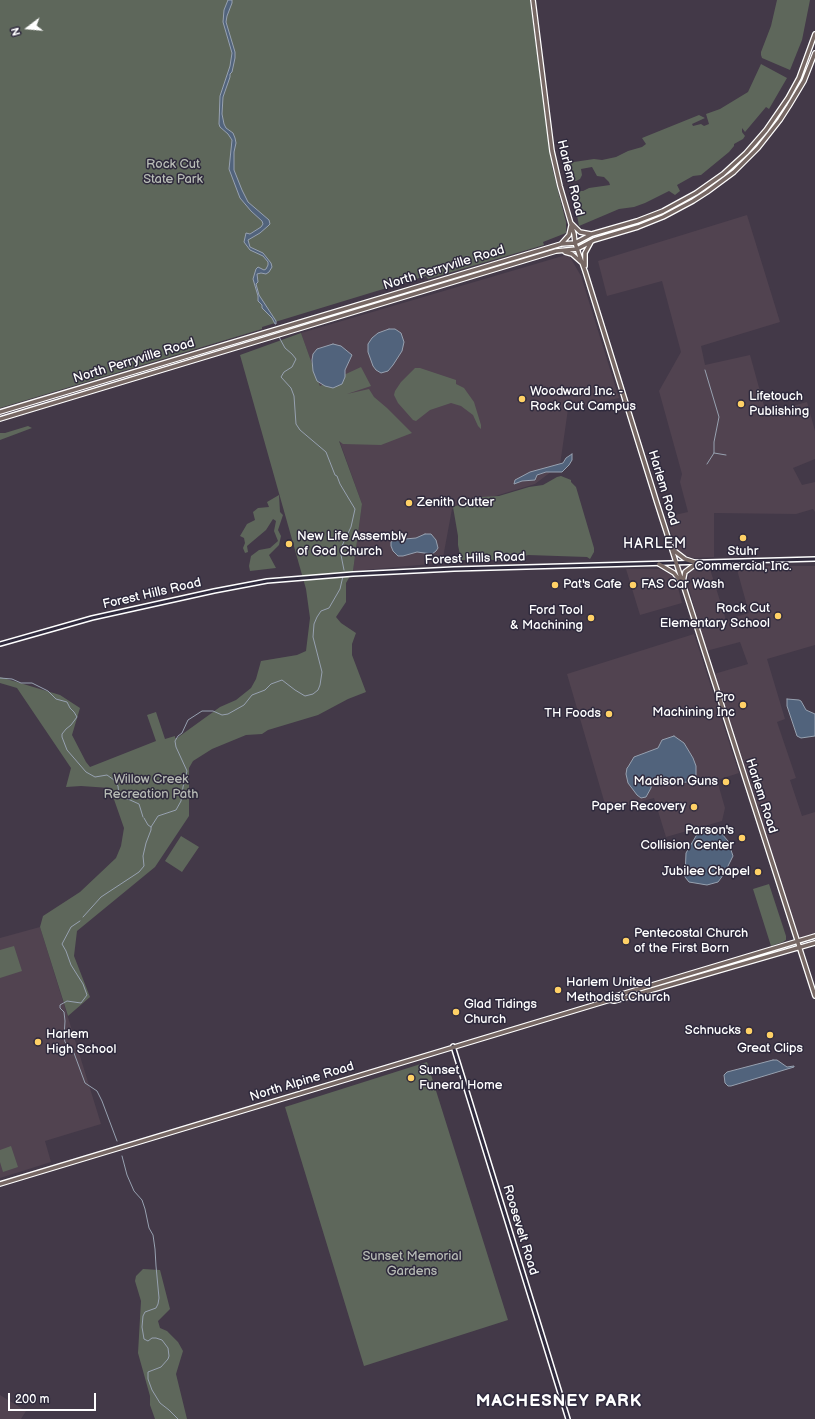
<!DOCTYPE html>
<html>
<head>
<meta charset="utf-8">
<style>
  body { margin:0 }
  #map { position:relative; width:815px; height:1419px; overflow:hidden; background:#433948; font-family:"Balsamiq Sans",sans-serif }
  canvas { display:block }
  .north { position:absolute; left:8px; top:8px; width:40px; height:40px; -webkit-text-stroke:3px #2f2a3d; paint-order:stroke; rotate:254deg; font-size:11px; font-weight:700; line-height:16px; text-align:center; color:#fff }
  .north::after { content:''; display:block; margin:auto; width:14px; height:18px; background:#fff; clip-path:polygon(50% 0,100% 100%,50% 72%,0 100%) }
  .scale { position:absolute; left:8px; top:1393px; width:88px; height:18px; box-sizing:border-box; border:2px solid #fff; border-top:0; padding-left:5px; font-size:12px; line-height:14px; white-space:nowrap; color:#fff; -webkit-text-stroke:3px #2f2a3d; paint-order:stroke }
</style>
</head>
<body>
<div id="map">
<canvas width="815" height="1419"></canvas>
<div class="north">N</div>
<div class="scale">200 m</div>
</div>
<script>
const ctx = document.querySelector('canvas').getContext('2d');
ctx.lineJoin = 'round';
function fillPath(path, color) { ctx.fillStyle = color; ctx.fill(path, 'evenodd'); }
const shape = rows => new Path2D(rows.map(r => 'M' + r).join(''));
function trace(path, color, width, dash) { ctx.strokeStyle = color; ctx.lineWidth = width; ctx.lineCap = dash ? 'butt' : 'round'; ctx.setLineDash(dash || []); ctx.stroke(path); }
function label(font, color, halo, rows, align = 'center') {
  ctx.font = font + ' "Balsamiq Sans",sans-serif'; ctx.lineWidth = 3; ctx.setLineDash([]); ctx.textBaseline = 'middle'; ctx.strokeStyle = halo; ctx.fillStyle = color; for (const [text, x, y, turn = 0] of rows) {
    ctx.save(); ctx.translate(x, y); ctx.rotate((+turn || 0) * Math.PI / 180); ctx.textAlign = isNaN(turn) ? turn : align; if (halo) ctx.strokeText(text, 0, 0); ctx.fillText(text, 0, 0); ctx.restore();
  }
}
fillPath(shape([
  [747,215,780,322,701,346,705,365,750,355,766,413,807,402,815,431,815,459,793,468,802,485,815,482,815,512,813,509,796,514,714,513,714,557,693,558,682,555,676,548,666,517,688,512,680,482,682,474,659,391,681,352,662,281,607,296,598,261],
  [566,255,570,257,581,276,619,398,568,409,560,465,535,484,452,509,442,563,353,571,362,504,301,333],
  [736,566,815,566,815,645,767,659,785,719,777,722,796,778,790,780,802,816,815,812,815,934,798,939,714,674,748,664,740,642,706,651,689,588,688,580,690,570,693,568,710,569,726,620,749,613],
  [626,569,659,569,671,574,676,580,682,603,640,615],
  [694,634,739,773,717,780,725,808,722,821,666,837,654,798,607,811,567,674],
  [40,927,101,1124,45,1141,51,1162,0,1178,0,938],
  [0,1395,26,1411,21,1419,0,1419]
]), '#514350');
fillPath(shape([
  [0,0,530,0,552,167,566,222,566,233,543,242,544,245,428,279,426,276,275,322,275,323,262,327,262,329,0,408],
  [777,0,810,0,802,40,790,70,762,58,761,55,761,52,771,26],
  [761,64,787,78,769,109,766,107,745,132,742,128,742,132,745,136,743,139,734,144,734,146,729,152,701,175,693,176,677,185,680,191,675,195,669,191,645,203,634,207,619,209,579,226,575,205,571,191,583,191,589,188,610,185,609,182,604,177,597,176,592,167,581,169,582,175,580,179,576,181,568,181,565,173,567,163,594,159,602,160,616,157,628,151,642,147,646,144,642,138,699,115,705,118,692,124,693,126,701,124,704,126,709,124,706,114,720,109,748,92],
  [301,333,320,386,361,367,371,386,347,394,369,389,374,397,387,408,412,433,381,445,343,444,339,441,362,504,353,571,346,583,346,602,336,617,341,623,356,633,352,644,352,655,366,692,348,699,318,715,268,730,262,734,246,735,212,749,193,761,189,768,189,816,155,867,77,931,74,956,90,997,68,1016,40,927,43,916,80,892,116,858,121,846,124,828,110,788,81,786,66,787,71,768,17,688,0,683,0,677,60,695,80,708,72,735,86,762,90,767,156,741,147,715,156,712,165,739,175,736,175,738,177,738,220,707,236,700,251,688,256,679,261,661,297,655,306,651,310,618,306,589,240,355],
  [415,368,420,368,456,380,456,384,464,388,474,402,481,425,481,429,478,426,473,415,461,406,451,403,430,410,416,421,413,420,398,403,394,395,395,391,401,382],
  [28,426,32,428,0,440,0,433,5,433],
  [561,476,571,480,571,482,576,487,594,548,594,552,590,559,587,557,528,555,525,556,523,560,461,560,458,545,458,536,453,507,481,497,499,496,529,487,543,485,557,477],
  [279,495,280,512,283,515,278,530,281,536,279,545,269,555,276,568,250,571,249,566,251,556,259,550,270,548,278,541,274,531,276,521,273,519,266,530,247,546,248,552,245,553,243,548,245,543,244,538,240,536,247,524,255,520,253,512,258,508,269,507,267,502],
  [181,836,199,847,182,872,165,861],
  [769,884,786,936,786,940,783,942,771,946,753,889],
  [14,946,22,971,0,978,0,950],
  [427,1062,508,1320,364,1366,285,1107],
  [11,1146,18,1167,3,1172,0,1162,0,1150],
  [143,1269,160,1270,170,1309,158,1321,160,1328,167,1331,178,1342,183,1351,176,1374,187,1419,155,1419,150,1405,150,1396,138,1353,141,1301,135,1281,136,1276]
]), '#5e675b');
const water = shape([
  [228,0,232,0,232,3,227,16,226,22,235,52,235,58,232,72,230,74,230,77,223,97,222,114,224,124,226,128,233,133,235,138,236,143,234,152,234,170,242,190,248,202,269,220,270,224,268,226,260,233,248,240,250,247,263,253,271,263,272,267,269,272,266,274,261,273,257,274,258,282,256,284,259,295,276,321,276,324,275,324,272,318,262,308,262,305,258,301,258,296,253,279,256,269,258,267,264,270,266,269,268,265,268,262,263,256,250,250,244,242,246,233,250,234,261,227,263,224,262,221,251,211,240,198,229,169,232,140,228,134,220,127,219,124,220,96,230,66,232,53,223,22,224,10,228,0],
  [389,329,395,329,401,333,404,342,402,351,393,365,388,371,381,373,376,370,373,366,368,352,368,344,372,338,378,333,389,329],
  [333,344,341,346,352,355,345,370,345,377,342,384,333,388,325,386,317,381,313,371,312,360,313,354,317,349,333,344],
  [572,454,572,460,569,465,562,472,546,472,537,475,535,480,522,481,514,484,515,480,530,472,563,463,566,458,572,454],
  [425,534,431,534,436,540,438,548,436,551,432,554,417,552,403,556,398,556,393,551,391,546,391,542,394,540,416,538,425,534],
  [787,699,799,700,801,701,806,710,815,714,815,736,801,738,797,736,787,706,787,699],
  [674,736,684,743,693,758,696,766,696,775,693,781,667,785,657,779,654,780,652,782,651,788,646,797,641,798,637,795,628,783,626,774,627,768,628,767,634,757,658,748,662,740,674,736],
  [708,829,716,830,722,834,728,841,733,856,724,874,718,882,707,885,689,882,685,877,686,853,699,831,708,829],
  [773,1060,777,1060,787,1067,794,1066,794,1067,731,1086,728,1086,725,1083,724,1075,727,1072,773,1060]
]);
fillPath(water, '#51637c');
trace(water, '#97a1b0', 1);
trace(shape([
  [279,337,285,348,292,354,296,359,292,367,284,372,281,377,291,388,294,396,296,424,300,430,326,452,335,475,337,476,340,484,355,509,351,527,340,550,344,570],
  [705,370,719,417,714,442,714,453,707,464],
  [714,453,726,455],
  [0,678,12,679,21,683,32,683,48,691,56,699,67,702,70,708,74,712,77,717,71,725,66,729,62,734,62,737,67,750,86,772,95,777,107,775,114,780,118,786,119,795,139,804,143,817],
  [144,818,148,825,151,827],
  [83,917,101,897,139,872,144,866,143,856,146,843,151,830,151,827,158,816,176,810,181,801,183,787,187,771,176,747,175,741,178,736,182,733,188,720,202,711,213,711,222,715,228,714,244,705,252,695,265,690,271,684,282,680,295,690,305,696,313,694,318,690,320,685,322,672,313,637,314,624,317,617,321,611,329,608,340,589,343,576],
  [80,921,71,927,62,944,66,951,71,965,83,984,87,995,81,1003,67,1001,60,1005,60,1008,64,1012,65,1021,64,1037,65,1042,74,1053,85,1083,97,1091,102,1101,117,1141],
  [122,1156,127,1175,134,1191,142,1200,145,1209,149,1228,153,1235,155,1249,156,1266,159,1298,158,1304,156,1308,145,1312,143,1316,142,1327,144,1339,148,1341,152,1338,156,1338,162,1340,168,1348,169,1356,168,1359,161,1367,148,1372,148,1379,152,1390,160,1403,169,1410,178,1419]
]), '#97a1b0', 1);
const minor = shape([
  [0,644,92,618,214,591,267,581,353,574,454,569,815,559],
  [453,1046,568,1419]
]);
const major = shape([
  [533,0,552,151,560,186,574,234,575,243,585,271,657,503,815,996],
  [571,223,580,232,591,234],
  [561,244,569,235,571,226],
  [565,252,572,254,581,262],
  [585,266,585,253,591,242],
  [0,412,561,244,575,243,592,234,637,221,663,211,696,193,723,174,746,153,766,130,788,98,799,78,815,34],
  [0,419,556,251,577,249,594,240,638,227,663,217,693,201,707,192,734,172,758,148,780,120,789,106,804,81,815,53],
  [672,549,685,559,697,563],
  [659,564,674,573,681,582],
  [683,582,685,572,697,563],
  [610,1000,614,1001,815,943],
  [0,1184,610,1000,612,997,815,936]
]);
trace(minor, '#fff', 6);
trace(major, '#fff', 6);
trace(minor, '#2f2a3d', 3);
trace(major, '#776864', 3.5);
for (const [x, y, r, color] of [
  [522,399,4,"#ffd166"],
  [741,404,4,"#ffd166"],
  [409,503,4,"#ffd166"],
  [743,538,4,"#ffd166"],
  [289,544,4,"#ffd166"],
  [555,585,4,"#ffd166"],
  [633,585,4,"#ffd166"],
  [778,616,4,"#ffd166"],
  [591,618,4,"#ffd166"],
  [743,705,4,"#ffd166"],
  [609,714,4,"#ffd166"],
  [726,782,4,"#ffd166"],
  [694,807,4,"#ffd166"],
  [742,838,4,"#ffd166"],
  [758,872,4,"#ffd166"],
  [626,941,4,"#ffd166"],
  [558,990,4,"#ffd166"],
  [456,1012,4,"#ffd166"],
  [749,1031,4,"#ffd166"],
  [770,1035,4,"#ffd166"],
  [38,1042,4,"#ffd166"],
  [411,1078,4,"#ffd166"]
]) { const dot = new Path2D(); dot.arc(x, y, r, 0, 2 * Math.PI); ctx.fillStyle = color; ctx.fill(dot); trace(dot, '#2f2a3d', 1.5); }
label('13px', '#b7bbb5', '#2f2a3d', [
  ["Rock Cut",173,165],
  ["State Park",173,180],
  ["Willow Creek",151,780],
  ["Recreation Path",151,795],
  ["Sunset Memorial",412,1257],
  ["Gardens",412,1272]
]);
label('13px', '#fff', '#2f2a3d', [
  ["Harlem Road",570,178,76],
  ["North Perryville Road",444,268,-17],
  ["North Perryville Road",134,361,-17],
  ["Harlem Road",663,488,73],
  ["Forest Hills Road",475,559,-2],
  ["Forest Hills Road",152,594,-13],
  ["Harlem Road",761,796,72],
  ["North Alpine Road",302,1082,-17],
  ["Roosevelt Road",520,1230,73]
]);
label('13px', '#fff', '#2f2a3d', [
  ["Woodward Inc. -",530,392],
  ["Rock Cut Campus",530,407],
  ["Lifetouch",749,397],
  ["Publishing",749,412],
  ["Zenith Cutter",417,503],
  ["New Life Assembly",297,537],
  ["of God Church",297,552],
  ["Stuhr",743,552,"center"],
  ["Commercial, Inc.",743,567,"center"],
  ["Pat's Cafe",563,585],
  ["FAS Car Wash",641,585],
  ["Rock Cut",770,609,"right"],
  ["Elementary School",770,624,"right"],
  ["Ford Tool",583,611,"right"],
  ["& Machining",583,626,"right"],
  ["Pro",735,698,"right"],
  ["Machining Inc",735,713,"right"],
  ["TH Foods",601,714,"right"],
  ["Madison Guns",718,782,"right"],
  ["Paper Recovery",686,807,"right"],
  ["Parson's",734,831,"right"],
  ["Collision Center",734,846,"right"],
  ["Jubilee Chapel",750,872,"right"],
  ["Pentecostal Church",634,934],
  ["of the First Born",634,949],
  ["Harlem United",566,983],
  ["Methodist Church",566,998],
  ["Glad Tidings",464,1005],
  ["Church",464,1020],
  ["Schnucks",741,1031,"right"],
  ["Harlem",46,1035],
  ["High School",46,1050],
  ["Great Clips",770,1049,"center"],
  ["Sunset",419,1071],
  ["Funeral Home",419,1086]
], 'left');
ctx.letterSpacing = '1px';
label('14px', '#fff', '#2f2a3d', [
  ["HARLEM",655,544]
]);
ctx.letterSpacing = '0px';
ctx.letterSpacing = '1px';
label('bold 17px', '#fff', '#2f2a3d', [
  ["MACHESNEY PARK",559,1402]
]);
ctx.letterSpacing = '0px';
</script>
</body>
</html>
